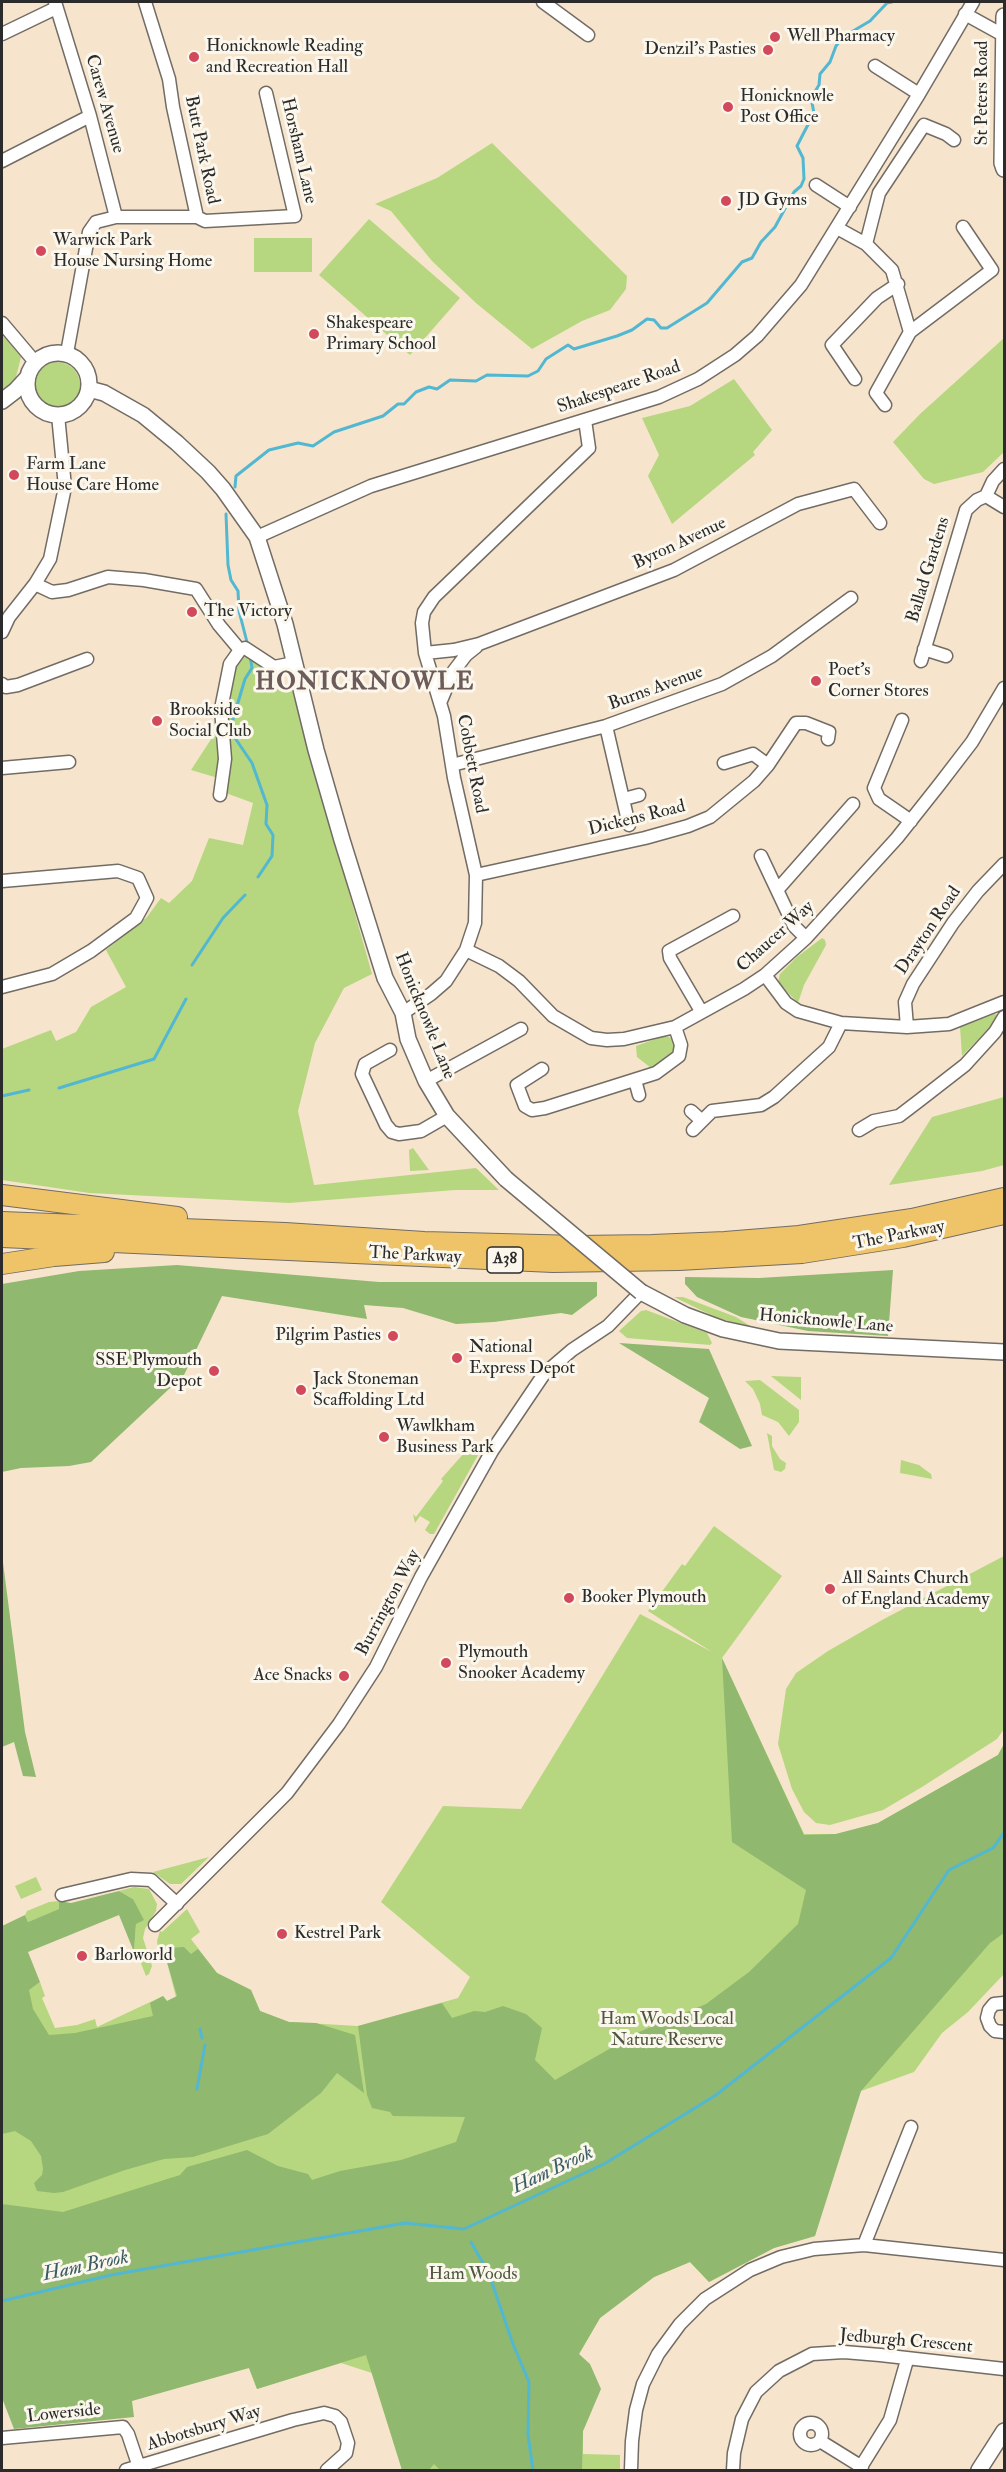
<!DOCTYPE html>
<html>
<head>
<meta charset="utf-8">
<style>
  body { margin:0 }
  #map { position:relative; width:1006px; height:2472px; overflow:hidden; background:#f7e4cd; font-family:"IM FELL Double Pica",serif }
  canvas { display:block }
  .frame { position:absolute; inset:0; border:3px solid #2b2b2b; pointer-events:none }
</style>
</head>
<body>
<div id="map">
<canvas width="1006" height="2472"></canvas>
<div class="frame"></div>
</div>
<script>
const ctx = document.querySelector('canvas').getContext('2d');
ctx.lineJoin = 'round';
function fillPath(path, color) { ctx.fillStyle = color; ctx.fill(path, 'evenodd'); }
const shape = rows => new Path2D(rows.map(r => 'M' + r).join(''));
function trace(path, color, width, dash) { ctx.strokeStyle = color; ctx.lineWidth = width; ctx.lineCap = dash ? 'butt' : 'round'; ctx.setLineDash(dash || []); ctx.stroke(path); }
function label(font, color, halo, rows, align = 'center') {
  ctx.font = font + ' "IM FELL Double Pica",serif'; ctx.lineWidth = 6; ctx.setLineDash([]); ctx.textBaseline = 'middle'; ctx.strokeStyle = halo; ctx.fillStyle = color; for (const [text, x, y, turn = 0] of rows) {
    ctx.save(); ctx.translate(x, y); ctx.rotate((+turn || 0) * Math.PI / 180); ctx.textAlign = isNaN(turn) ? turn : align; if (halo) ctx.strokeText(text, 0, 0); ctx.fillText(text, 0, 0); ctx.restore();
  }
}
fillPath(shape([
  [492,143,627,276,626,289,610,310,582,321,532,349,476,303,432,261,391,211,375,204,437,178],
  [369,219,460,298,410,355,319,275],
  [254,238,312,238,312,272,254,272],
  [2,335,21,357,14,385,2,392],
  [1004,338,1004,452,983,472,934,484,924,479,893,442,920,414],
  '34 385a23 23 0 1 1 46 0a23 23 0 1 1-46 0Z',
  [734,379,772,430,753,452,755,455,672,524,648,476,659,455,642,418,690,406],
  [243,655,276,674,292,690,372,974,344,988,315,1043,298,1111,314,1185,476,1168,499,1190,455,1190,289,1203,89,1193,2,1180,2,1049,51,1030,56,1041,76,1032,91,1007,126,987,106,950,147,917,161,898,169,903,192,881,209,838,243,845,253,803,215,789,218,778,191,770,217,730,234,668],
  [822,938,825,940,826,945,804,985,798,1003,778,982,780,974,797,957],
  [994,1014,998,1015,989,1028,962,1056,960,1027],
  [661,1037,669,1037,674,1041,674,1050,669,1056,651,1068,637,1057,636,1046],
  [1004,1097,1004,1165,982,1171,889,1185,932,1117],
  [413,1148,429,1170,410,1171,409,1150],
  [674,1297,683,1297,736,1317,755,1329,715,1317],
  [646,1310,707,1333,712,1343,710,1345,627,1338,619,1331,641,1311],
  [771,1376,801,1377,801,1400],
  [760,1380,799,1410,799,1422,789,1436,778,1422,762,1415,760,1404,753,1389,745,1381],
  [767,1433,772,1436,772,1446,780,1459,786,1463,785,1469,781,1472,774,1470],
  [473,1443,480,1445,482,1448,434,1534,430,1534,425,1530,430,1522,420,1516,415,1523,413,1514,416,1517,443,1481,441,1479],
  [901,1460,919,1465,931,1474,932,1479,900,1473],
  [714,1526,782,1576,722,1658,804,1834,836,1834,878,1823,998,1755,1004,1744,1004,1974,968,2012,942,2033,914,2072,861,2091,826,2176,815,2236,774,2248,709,2282,690,2262,654,2277,600,2318,579,2354,592,2410,583,2431,583,2454,620,2455,620,2470,402,2470,372,2373,341,2363,257,2389,249,2368,2,2398,2,1940,29,1989,40,1982,45,1996,42,1998,55,2028,77,2025,95,2019,97,2027,163,1996,167,2001,176,1997,165,1955,158,1948,157,1941,160,1931,162,1932,187,1909,200,1932,191,1939,217,1973,251,1990,260,2011,289,2022,358,2026,458,1998,470,1977,381,1902,443,1806,521,1809,640,1614,712,1652,648,1611,682,1564,685,1566],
  [1004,1556,1004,1729,997,1739,922,1787,883,1810,830,1825,816,1823,804,1812,792,1789,778,1744,786,1689,796,1673,828,1651,882,1620],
  [209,1857,181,1884,170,1884,153,1872],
  [36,1877,42,1890,21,1899,15,1886],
  [134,1887,149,1889,157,1904,156,1911,145,1929,143,1938,152,1966,149,1974,146,1976,140,1961,137,1959,134,1952,136,1924,133,1899,119,1891],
  [59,1901,60,1909,28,1922,25,1915,27,1911,49,1902]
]), '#b6d77f');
fillPath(shape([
  [177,1265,379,1282,597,1282,597,1296,572,1315,561,1313,494,1322,456,1324,403,1308,364,1305,367,1319,222,1296,184,1375,91,1462,69,1466,21,1468,2,1472,2,1284,79,1271],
  [893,1270,888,1336,808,1331,741,1317,697,1297,685,1284,685,1277,759,1278],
  [619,1343,709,1349,752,1446,740,1449,699,1422,709,1398],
  [2,1555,25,1732,36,1777,23,1776,14,1742,2,1747],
  [722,1658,804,1835,836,1834,878,1823,998,1755,1004,1744,1004,1933,990,1943,861,2091,815,2236,774,2248,709,2282,690,2262,654,2277,600,2318,579,2354,590,2364,601,2389,583,2431,582,2470,440,2470,434,2464,429,2470,402,2470,366,2355,257,2389,249,2368,132,2401,134,2417,14,2429,2,2398,2,2204,63,2212,180,2175,187,2167,247,2150,278,2166,308,2174,312,2180,340,2171,401,2160,456,2142,465,2117,393,2116,390,2112,372,2108,367,2095,358,2026,442,2003,452,2018,474,2011,485,2012,503,2006,526,2014,542,2028,535,2060,555,2080,639,2032,706,2004,749,1972,798,1924,806,1890,732,1842],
  [119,1891,133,1899,144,1920,136,1924,134,1952,119,1915,28,1952,40,1982,29,1990,33,2009,49,2035,75,2033,153,2016,150,2003,163,1996,167,2001,177,1996,165,1955,169,1948,184,1947,191,1954,198,1949,217,1973,251,1990,260,2011,289,2022,316,2023,355,2035,364,2093,337,2073,321,2093,268,2134,193,2157,164,2159,125,2170,63,2192,54,2193,37,2191,34,2183,42,2175,43,2169,41,2156,31,2141,15,2131,2,2134,2,1926,25,1915,28,1922,59,1909,59,1901,71,1903]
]), '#90b86e');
trace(shape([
  [235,487,236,476,269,450,298,443,313,446,334,432,383,416,398,404,404,404,416,392,429,387,437,389,450,380,476,381,487,375,528,376,538,371,546,359,568,345,574,349,617,336,632,330,647,319,654,320,661,328,667,328,707,303,742,262,752,258,761,242,775,227,794,192,801,186,804,179,803,158,797,146,814,113,811,98,819,85,820,74,830,62,836,46,843,37,870,21,887,3,892,2],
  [226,514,228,565,231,580,238,591,239,611,248,646],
  [250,655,252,668,245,679,231,726,233,735,252,763,267,805,266,824,273,835,272,856,258,877],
  [192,965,223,918,245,895],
  [59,1088,154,1059,186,999],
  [2,1096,29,1090],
  [200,2029,202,2038],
  [197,2089,205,2045],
  [471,2242,489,2274,513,2344,529,2382,528,2435,533,2470],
  [2,2301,111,2275,405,2223,464,2229,604,2164,716,2095,891,1958,949,1870,993,1848,1004,1833]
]), '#52b7d0', 3);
const minor = shape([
  [55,2,90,116,116,217],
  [145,2,169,79,173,107,197,217],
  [543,2,588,35],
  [965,14,1003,35],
  [2,34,56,8],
  [875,66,919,94],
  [2,161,90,116],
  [816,185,850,207],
  [837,228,866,244,892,270,910,332],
  [866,244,879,193,924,125,946,134,954,140],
  [2,323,35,362],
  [67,353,89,232,96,222,116,217,197,217,205,221,295,216,266,93],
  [855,379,832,345,877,298,898,284],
  [885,405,876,393,910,332,992,270,963,227],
  [986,496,993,481,1004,469],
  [986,496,1004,507],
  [257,537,371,486,659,397,698,379,735,355,757,336,801,285,919,94,973,2],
  [35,584,52,592,68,590,108,577,144,580,196,589,219,625,240,650,245,648,274,667,294,663],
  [2,632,9,617,35,584,50,559,65,487,58,415],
  [924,649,946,656],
  [425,653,454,650,479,644,674,570,798,504,854,489,880,523],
  [921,661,966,510,977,500,986,496],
  [2,684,6,687,18,685,87,659],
  [440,703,453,672,466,655,476,647],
  [902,720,874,788,879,799,911,821],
  [606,726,629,825],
  [724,763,753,754,768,765],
  [452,765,606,726,722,684,772,656,851,598],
  [2,768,69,762],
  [220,795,225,759,221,709,230,664,240,650],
  [624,799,639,795],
  [761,856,794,926,806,938],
  [476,875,645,838,688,826,710,817,754,781,768,765,796,723,806,723,829,732,828,739],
  [2,881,118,871,138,878,147,898,136,918,91,951,52,974,2,987],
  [778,889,853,804],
  [466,950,499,966,519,981,553,1016,591,1038,607,1040,624,1039,675,1027,744,989,765,975,806,938,897,838,939,785,972,742,1004,688],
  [765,975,786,1003,798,1011,841,1023,907,1027,949,1024,1004,1002],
  [701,1011,670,958,669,951,733,916],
  [403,1013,431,994,446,981,466,950,475,923,476,875,454,778,444,716,425,653,422,623,424,612,434,597,589,448,585,420],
  [907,1027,905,1002,913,984,953,923,978,891,1004,864],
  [390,1050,365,1064,362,1074,386,1125,392,1132,399,1134,421,1131,447,1116],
  [542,1069,517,1085,525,1106,532,1110,545,1108,656,1073,679,1056,681,1045,675,1027],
  [635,1080,639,1095],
  [426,1081,521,1029],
  [691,1111,702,1121],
  [693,1130,712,1111,761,1105,774,1097,829,1047,841,1023],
  [859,1130,874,1121,899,1116,920,1100,965,1065,995,1032,1004,1017],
  [62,1895,131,1879,151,1880,177,1904],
  [155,1925,287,1793,339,1724,376,1667,421,1577,492,1451,544,1374,572,1350,608,1326,641,1292],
  [1004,2003,994,2004,989,2010,987,2018,990,2026,995,2031,1004,2032],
  [864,2245,911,2127],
  '800 2434a11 11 0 1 1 22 0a11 11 0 1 1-22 0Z',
  [2,2438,123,2427,128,2434,139,2467],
  [820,2441,862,2467],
  [126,2470,293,2420,324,2413,335,2416,341,2422,348,2443,346,2453,327,2470],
  [631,2470,632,2441,636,2410,643,2384,658,2354,680,2324,705,2299,750,2270,781,2257,814,2249,864,2245,1004,2260],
  [733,2470,734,2453,742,2419,756,2392,779,2371,812,2354,844,2352,880,2355,1004,2369],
  [859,2470,890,2420,907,2360]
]);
const tertiary = shape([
  [1004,16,1002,163,1004,169],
  '27 384a31 31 0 1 1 62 0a31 31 0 1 1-62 0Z',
  [89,389,104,393,143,415,177,443,208,472,223,489,257,537,285,624,316,750,342,840,385,978,403,1013,408,1039,426,1081,447,1116,506,1179],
  [2,401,15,391,27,378],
  [641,1292,685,1315,723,1329,779,1341,1004,1352],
  [979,2470,1004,2431]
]);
const trunk = shape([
  [2,1195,177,1217],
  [2,1222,285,1233,424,1242,578,1246,652,1245,725,1242,799,1236,912,1219,1004,1198],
  [2,1237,553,1262,679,1260,802,1253,903,1237,1004,1214],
  [2,1264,54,1256,104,1252]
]);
trace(minor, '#726c64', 15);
trace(tertiary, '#726c64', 18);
trace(trunk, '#726c64', 22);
trace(minor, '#fff', 12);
trace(tertiary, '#fff', 15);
trace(trunk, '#efc469', 20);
const tertiaryBridge = shape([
  [506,1179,641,1292]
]);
trace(tertiaryBridge, '#726c64', 18, []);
trace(tertiaryBridge, '#fff', 15);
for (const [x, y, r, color] of [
  [775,37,6,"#d1495b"],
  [768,50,6,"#d1495b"],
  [194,57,6,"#d1495b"],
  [728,107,6,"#d1495b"],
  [726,201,6,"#d1495b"],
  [41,251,6,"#d1495b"],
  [314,334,6,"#d1495b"],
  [14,475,6,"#d1495b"],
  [192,612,6,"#d1495b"],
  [816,681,6,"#d1495b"],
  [157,721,6,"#d1495b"],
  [393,1336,6,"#d1495b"],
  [457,1358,6,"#d1495b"],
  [214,1371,6,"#d1495b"],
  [301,1390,6,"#d1495b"],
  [384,1437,6,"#d1495b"],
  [830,1589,6,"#d1495b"],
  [569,1598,6,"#d1495b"],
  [446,1663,6,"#d1495b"],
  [344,1676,6,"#d1495b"],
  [282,1934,6,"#d1495b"],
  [82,1956,6,"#d1495b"]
]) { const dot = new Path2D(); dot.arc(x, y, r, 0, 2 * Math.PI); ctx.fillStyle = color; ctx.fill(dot); trace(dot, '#fbf7ec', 2); }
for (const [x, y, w] of [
  [505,1260,36]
]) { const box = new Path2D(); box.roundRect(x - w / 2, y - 13, w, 26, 4.5); ctx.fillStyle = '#fbf7ec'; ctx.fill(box); trace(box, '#2b2b2b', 1.5); }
label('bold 16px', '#2b2b2b', null, [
  ["A38",505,1260]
]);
label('18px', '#2b2b2b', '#fbf7ec', [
  ["Well Pharmacy",787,37],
  ["Honicknowle Reading",206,47],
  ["and Recreation Hall",206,68],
  ["Denzil's Pasties",756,50,"right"],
  ["Honicknowle",740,97],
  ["Post Office",740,118],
  ["JD Gyms",738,201],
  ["Warwick Park",53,241],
  ["House Nursing Home",53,262],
  ["Shakespeare",326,324],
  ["Primary School",326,345],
  ["Farm Lane",26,465],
  ["House Care Home",26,486],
  ["The Victory",204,612],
  ["Poet's",828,671],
  ["Corner Stores",828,692],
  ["Brookside",169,711],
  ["Social Club",169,732],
  ["Pilgrim Pasties",381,1336,"right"],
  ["National",469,1348],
  ["Express Depot",469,1369],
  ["SSE Plymouth",202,1361,"right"],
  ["Depot",202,1382,"right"],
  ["Jack Stoneman",313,1380],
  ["Scaffolding Ltd",313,1401],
  ["Wawlkham",396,1427],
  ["Business Park",396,1448],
  ["All Saints Church",842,1579],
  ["of England Academy",842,1600],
  ["Booker Plymouth",581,1598],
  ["Plymouth",458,1653],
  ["Snooker Academy",458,1674],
  ["Ace Snacks",332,1676,"right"],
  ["Kestrel Park",294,1934],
  ["Barloworld",94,1956]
], 'left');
label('18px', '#2b2b2b', '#fbf7ec', [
  ["St Peters Road",983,93,-90],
  ["Carew Avenue",104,104,74],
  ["Butt Park Road",201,150,78],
  ["Horsham Lane",298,151,77],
  ["Shakespeare Road",619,388,-19],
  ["Byron Avenue",680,544,-25],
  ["Ballad Gardens",929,570,-73],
  ["Burns Avenue",656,689,-20],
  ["Cobbett Road",471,764,79],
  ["Dickens Road",637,819,-14],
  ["Drayton Road",929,931,-56],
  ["Chaucer Way",776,937,-42],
  ["Honicknowle Lane",424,1016,68],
  ["The Parkway",899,1236,-11],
  ["The Parkway",415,1256,3],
  ["Honicknowle Lane",826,1322,5],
  ["Burrington Way",389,1603,-62],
  ["Jedburgh Crescent",906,2342,5],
  ["Lowerside",64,2414,-6],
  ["Abbotsbury Way",204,2429,-17]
]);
label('18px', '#4e5640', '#fbf7ec', [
  ["Ham Woods Local",667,2020],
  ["Nature Reserve",667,2041],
  ["Ham Woods",473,2275]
]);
label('italic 20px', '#395c65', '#fbf7ec', [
  ["Ham Brook",553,2171,-25],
  ["Ham Brook",86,2267,-12]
]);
ctx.letterSpacing = '1.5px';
label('bold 24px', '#6d5b5a', '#fbf7ec', [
  ["HONICKNOWLE",365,684]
]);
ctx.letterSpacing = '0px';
</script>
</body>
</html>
